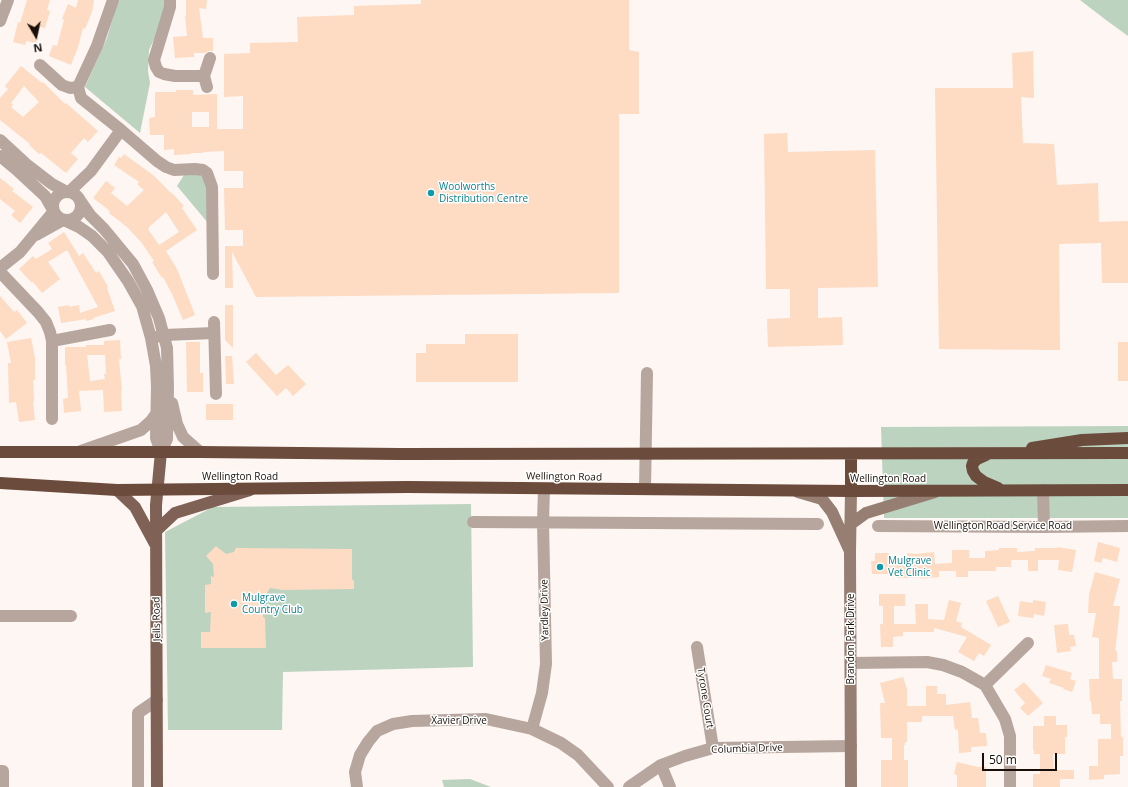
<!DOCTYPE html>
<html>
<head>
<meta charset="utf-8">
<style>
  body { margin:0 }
  #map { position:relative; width:1128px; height:787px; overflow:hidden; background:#fdf6f2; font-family:"Open Sans",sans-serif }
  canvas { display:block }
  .north { position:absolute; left:16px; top:16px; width:40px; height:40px; -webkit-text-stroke:3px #fff; paint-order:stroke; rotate:171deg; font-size:11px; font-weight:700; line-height:16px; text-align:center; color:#190f08 }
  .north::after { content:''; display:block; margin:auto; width:14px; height:18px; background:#190f08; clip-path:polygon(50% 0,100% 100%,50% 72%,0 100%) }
  .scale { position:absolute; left:982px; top:753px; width:75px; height:18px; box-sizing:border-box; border:2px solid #190f08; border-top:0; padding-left:5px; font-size:12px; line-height:14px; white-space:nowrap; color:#190f08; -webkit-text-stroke:3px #fff; paint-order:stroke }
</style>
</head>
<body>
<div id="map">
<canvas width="1128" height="787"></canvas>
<div class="north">N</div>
<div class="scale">50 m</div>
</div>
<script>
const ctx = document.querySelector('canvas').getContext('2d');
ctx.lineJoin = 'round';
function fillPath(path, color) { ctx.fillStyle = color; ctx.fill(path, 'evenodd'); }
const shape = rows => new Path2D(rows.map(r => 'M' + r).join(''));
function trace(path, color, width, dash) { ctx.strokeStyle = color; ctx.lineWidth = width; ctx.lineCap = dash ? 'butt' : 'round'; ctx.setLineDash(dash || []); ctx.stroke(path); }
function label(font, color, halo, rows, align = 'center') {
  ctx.font = font + ' "Open Sans",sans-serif'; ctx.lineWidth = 3; ctx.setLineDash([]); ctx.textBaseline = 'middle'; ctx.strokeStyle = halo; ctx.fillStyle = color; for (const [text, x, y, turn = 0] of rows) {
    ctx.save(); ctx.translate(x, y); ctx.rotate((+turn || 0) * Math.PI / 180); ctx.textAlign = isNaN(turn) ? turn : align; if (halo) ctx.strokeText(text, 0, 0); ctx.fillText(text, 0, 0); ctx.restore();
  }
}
fillPath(shape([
  [120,0,166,0,166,15,149,50,148,71,150,83,140,133,85,87,107,38,118,1],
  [1080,0,1128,0,1128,36,1106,20],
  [198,174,206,179,208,223,177,186,184,175],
  [1128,426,1128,518,884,518,881,427],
  [471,504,473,667,283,672,282,730,168,730,165,532,213,507],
  [470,779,491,787,444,787,442,780]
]), '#bcd3c0');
fillPath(shape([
  [27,0,50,0,47,10,50,11,45,28,40,27,36,43,26,41,25,45,13,42,18,22,20,23],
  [78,0,94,0,92,12,85,29,83,28,78,47,71,65,49,56,53,45,57,46,64,20,62,19,68,4,76,8],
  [186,0,207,0,206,9,199,8,203,38,213,38,213,51,209,51,205,53,194,53,194,57,175,58,173,37,187,36,185,16,186,16],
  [421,0,629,0,629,50,639,52,639,114,619,114,619,293,256,297,232,252,233,288,225,288,225,246,243,246,243,230,225,230,224,188,243,188,243,171,224,171,224,151,203,152,203,153,191,153,191,154,174,155,174,149,164,150,164,135,150,135,149,118,155,117,155,92,176,92,176,90,193,90,193,95,217,94,217,129,243,129,243,96,224,97,224,54,250,53,250,43,298,42,297,17,354,15,354,6,421,4],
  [192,112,209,112,209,127,192,127],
  [1033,51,1034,98,1021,97,1023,143,1054,144,1057,185,1098,183,1099,222,1128,221,1128,283,1102,283,1101,243,1059,244,1060,350,939,349,935,88,1013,88,1012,53],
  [21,66,42,83,43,82,65,104,66,103,98,131,88,142,84,138,71,153,78,159,66,173,41,153,39,154,29,145,30,144,0,120,0,98,8,89,5,86],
  [24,86,39,102,23,117,11,107,13,105,11,103],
  [787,133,788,152,875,150,878,287,818,288,818,318,842,317,843,345,768,347,767,319,790,318,790,289,766,289,764,134],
  [124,154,153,175,171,193,172,193,184,206,182,208,197,230,166,251,177,269,195,315,183,320,172,294,163,277,162,278,152,262,154,261,141,242,127,227,109,213,110,211,93,198,106,181,115,188,111,193,127,206,144,190,137,184,139,182,114,165,119,157,121,158],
  [166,212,179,232,159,245,148,229,149,228,149,227],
  [0,178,14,189,12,191,33,207,20,223,11,215,15,211,0,199],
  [64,232,79,256,83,253,96,273,99,271,108,287,107,288,115,311,93,318,94,319,86,321,86,319,61,323,58,307,69,305,69,307,79,305,80,313,98,307,67,250,48,262,60,279,42,293,33,282,32,283,19,269,33,256,36,259,52,249,48,243],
  [0,296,14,312,17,310,27,323,6,339,0,331],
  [225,305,233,305,233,348,225,340],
  [465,334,518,334,518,382,416,382,416,353,426,353,426,344,465,344],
  [31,338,35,358,35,380,33,380,34,402,33,402,35,420,19,422,16,402,9,403,8,363,11,363,7,342],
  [120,340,121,359,119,359,122,391,121,391,122,411,104,412,103,390,79,391,81,411,64,413,63,399,68,398,66,365,65,365,65,347,86,347,86,345,104,345,104,341],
  [87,355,105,355,106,374,104,374,105,379,90,381],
  [186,342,200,342,200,373,203,373,203,392,187,392],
  [1118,342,1128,342,1128,381,1118,381],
  [256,353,276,375,288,365,306,384,293,396,286,388,277,396,246,362],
  [225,356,232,356,234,384,226,384],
  [206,404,233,404,233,420,206,420],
  [1098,542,1120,548,1117,562,1103,558,1101,563,1094,561],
  [216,546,226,554,234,552,236,548,352,549,352,580,354,580,354,589,283,590,270,588,263,600,263,617,265,618,266,648,201,648,201,632,210,632,211,612,205,613,205,585,211,584,211,576,214,577,213,564,206,556],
  [1057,547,1076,550,1072,572,1058,570,1059,560,1038,560,1038,571,1028,571,1028,560,1011,560,1011,567,996,567,996,571,968,571,968,577,956,577,956,571,939,571,939,577,921,579,921,578,897,578,897,574,872,574,871,561,875,561,875,553,889,553,889,559,908,558,907,553,915,554,934,552,935,564,952,563,952,550,969,550,969,558,985,558,985,551,999,550,999,548,1017,548,1017,552,1035,551,1035,548,1057,548],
  [1095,572,1120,579,1113,606,1120,606,1117,635,1115,651,1117,651,1117,662,1112,662,1113,679,1122,679,1122,701,1120,701,1121,737,1123,737,1123,756,1120,756,1120,774,1104,775,1104,779,1089,780,1089,766,1098,766,1098,739,1111,739,1111,724,1100,724,1100,714,1092,714,1091,701,1090,701,1089,679,1099,679,1099,638,1092,637,1096,613,1088,613,1089,595],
  [879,594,905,594,905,606,894,606,894,624,916,624,915,604,928,604,928,619,944,620,949,600,961,603,956,621,962,623,961,627,991,645,984,656,979,653,974,661,958,652,967,637,934,628,934,632,903,632,903,636,893,637,893,647,881,647,880,624,883,624,883,606,879,606],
  [998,596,1010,622,998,627,986,601],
  [1033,600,1046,602,1044,616,1034,614,1033,618,1018,616,1020,601,1033,603],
  [1068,624,1069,635,1074,635,1076,646,1070,647,1071,651,1057,653,1054,625],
  [1046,665,1072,673,1070,679,1076,681,1072,692,1063,689,1064,688,1049,683,1051,679,1042,676],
  [903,677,907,689,907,706,926,706,926,686,937,686,937,694,946,694,946,705,970,702,972,718,978,718,980,733,986,733,987,746,971,747,971,752,959,753,958,729,955,730,953,716,922,716,922,722,907,722,907,742,905,742,905,745,904,745,904,760,908,760,908,787,881,787,881,760,892,760,892,738,881,738,880,703,885,703,880,683],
  [1024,682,1043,703,1028,716,1020,708,1025,703,1014,690],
  [1044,716,1056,716,1056,725,1067,725,1067,737,1065,737,1065,754,1053,754,1054,770,1074,770,1074,779,1060,779,1060,787,1033,787,1033,774,1040,774,1040,754,1034,754,1034,750,1033,750,1033,726,1044,726],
  [957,762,978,767,986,767,986,787,957,787,957,775,954,774]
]), '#fedbc3');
trace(shape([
  [170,0,170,7,154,60,156,67,159,72,164,74,175,76,204,76],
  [0,21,8,0],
  [40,65,62,85,70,88,78,87],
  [207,87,204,76,210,58],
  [121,130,157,161,166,167,174,170,195,169,203,170,207,173,212,187,213,274],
  [0,140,26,164,52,184,67,192],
  [0,156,18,171,45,196,53,210],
  '53 206a14 14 0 1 1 28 0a14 14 0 1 1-28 0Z',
  [69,192,91,171,121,130,81,98,78,87,97,46,113,0],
  [79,199,90,215,104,229,133,264,147,290,159,318,167,348,168,388,167,439,161,452],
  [64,220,79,227,92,236,108,252,128,281,142,306,151,338,156,366,157,386,156,438,161,452],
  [36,235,63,220],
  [0,268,20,252,54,211],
  [0,272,38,312,46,322,50,332,52,341,52,419],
  [214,322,216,394],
  [156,337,164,335,214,333],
  [52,341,110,330],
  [172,403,177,424,183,437,200,452],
  [81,451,141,430,151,421,156,414],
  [645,489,647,373],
  [1043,490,1044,527],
  [473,522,818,524],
  [878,526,1044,527,1128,526],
  [0,616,71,616],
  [697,647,713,748],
  [851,663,927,662,943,665,962,672,985,685,1005,719,1010,736,1010,787],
  [985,685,1028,643],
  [532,729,542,693,546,664,543,522,544,489],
  [661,765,670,787],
  [0,771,3,771,3,787],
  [138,787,138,713,157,700],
  [357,787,355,772,360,755,368,742,377,731,393,724,412,721,486,719,532,729,561,743,578,755,608,787],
  [629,787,661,765,685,756,713,748,851,746]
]), '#b7a69e', 12);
trace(shape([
  [798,492,822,499,832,512,849,549],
  [851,524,866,513,935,492],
  [851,787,850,552,851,491]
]), '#967e73', 12);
trace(shape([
  [117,490,135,507,155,544],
  [156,531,175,513,250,490],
  [157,787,156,505,161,452]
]), '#7f6255', 12);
trace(shape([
  [1032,448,1082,440,1128,438],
  [0,452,200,452,400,454,1128,453],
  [986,455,977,459,973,463,972,466,973,471,976,476,984,482,998,488],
  [0,483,117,490,408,487,851,491,1128,490],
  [851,491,851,454]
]), '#6b4b3b', 12);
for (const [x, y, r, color] of [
  [431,193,4,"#0f9aa8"],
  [880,567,4,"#0f9aa8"],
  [234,604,4,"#0f9aa8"]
]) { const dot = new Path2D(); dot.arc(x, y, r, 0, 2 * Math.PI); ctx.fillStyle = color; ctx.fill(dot); trace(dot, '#fff', 1.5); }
label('10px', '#0d838f', '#fff', [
  ["Woolworths",439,187],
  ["Distribution Centre",439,199],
  ["Mulgrave",888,561],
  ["Vet Clinic",888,573],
  ["Mulgrave",242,598],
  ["Country Club",242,610]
], 'left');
label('10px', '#190f08', '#fff', [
  ["Wellington Road",240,477],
  ["Wellington Road",564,477,1],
  ["Wellington Road",888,479],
  ["Wellington Road Service Road",1003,526],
  ["Yardley Drive",545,610,-91],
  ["Jells Road",157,619,-91],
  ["Brandon Park Drive",851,639,-90],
  ["Tyrone Court",705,698,81],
  ["Xavier Drive",459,721],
  ["Columbia Drive",747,749,-2]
]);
</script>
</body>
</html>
